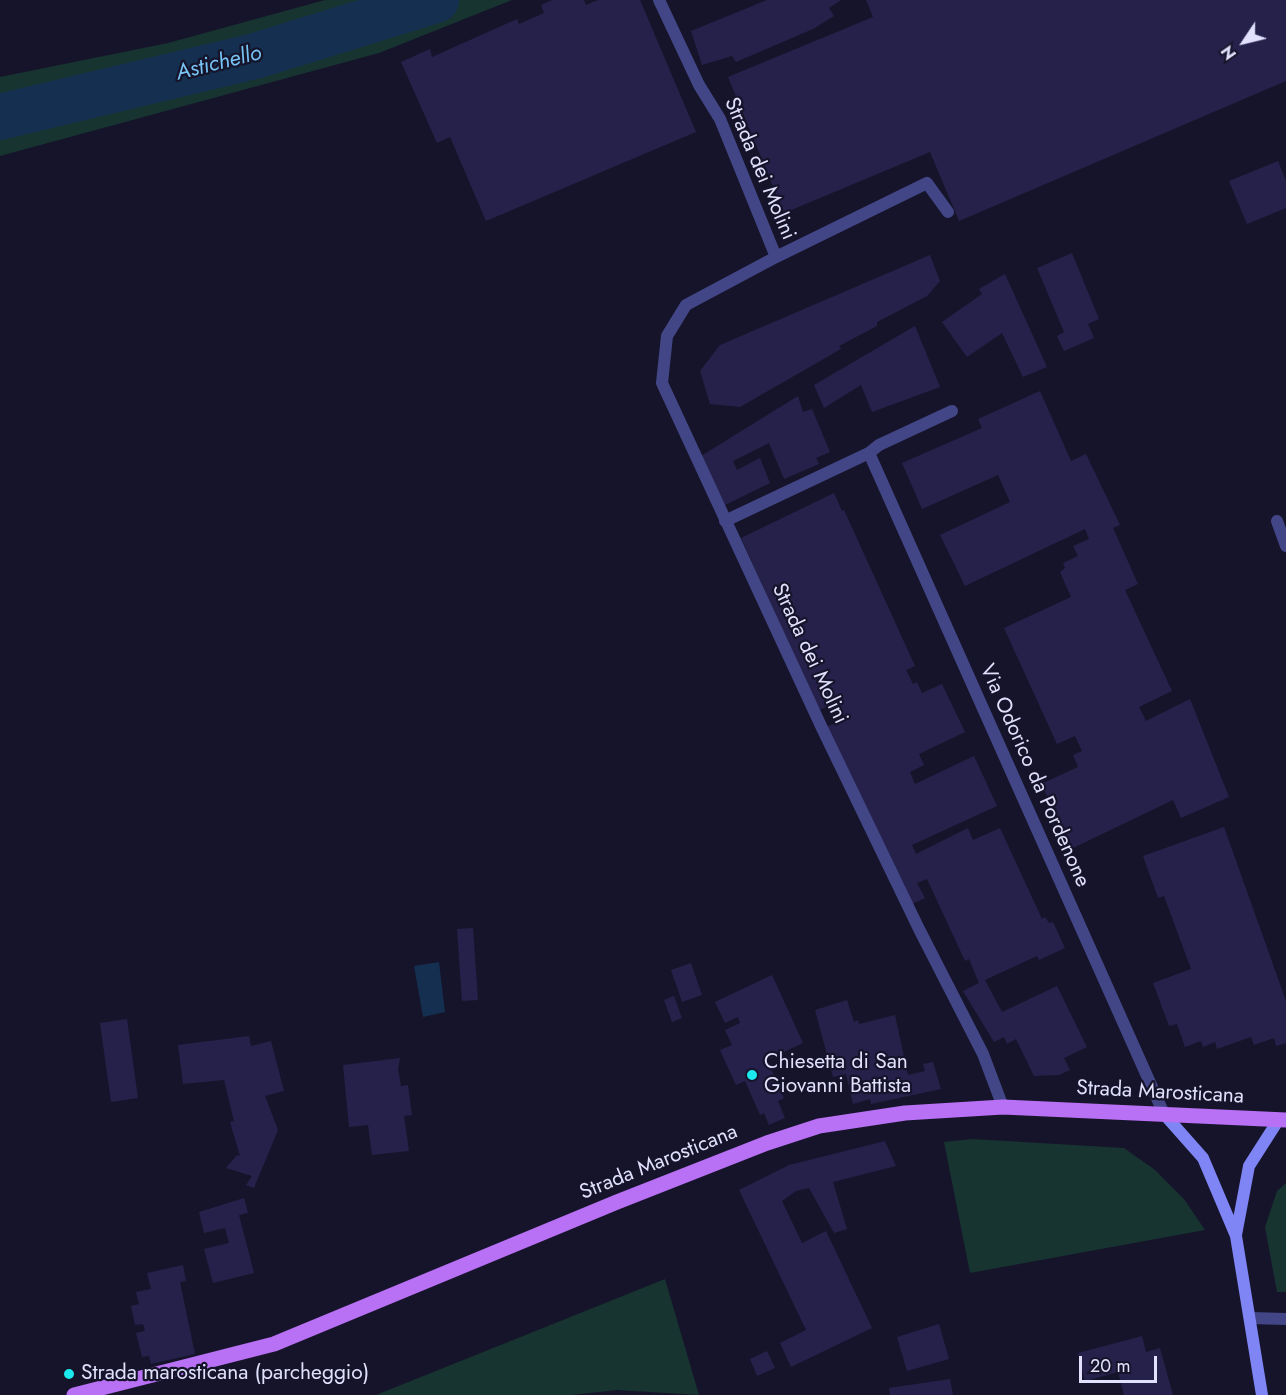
<!DOCTYPE html>
<html>
<head>
<meta charset="utf-8">
<style>
  body { margin:0 }
  #map { position:relative; width:1286px; height:1395px; overflow:hidden; background:#16142b; font-family:Jost,sans-serif }
  canvas { display:block }
  .north { position:absolute; left:1214px; top:12px; width:60px; height:60px; -webkit-text-stroke:4px #16142b; paint-order:stroke; rotate:235deg; font-size:16px; font-weight:700; line-height:24px; text-align:center; color:#e1e0fd }
  .north::after { content:''; display:block; margin:auto; width:21px; height:27px; background:#e1e0fd; clip-path:polygon(50% 0,100% 100%,50% 72%,0 100%) }
  .scale { position:absolute; left:1079px; top:1356px; width:78px; height:27px; box-sizing:border-box; border:3px solid #e1e0fd; border-top:0; padding-left:8px; font-size:18px; line-height:21px; white-space:nowrap; color:#e1e0fd; -webkit-text-stroke:4px #16142b; paint-order:stroke }
</style>
</head>
<body>
<div id="map">
<canvas width="1286" height="1395"></canvas>
<div class="north">N</div>
<div class="scale">20 m</div>
</div>
<script>
const ctx = document.querySelector('canvas').getContext('2d');
ctx.lineJoin = 'round';
function fillPath(path, color) { ctx.fillStyle = color; ctx.fill(path, 'evenodd'); }
const shape = rows => new Path2D(rows.map(r => 'M' + r).join(''));
function trace(path, color, width, dash) { ctx.strokeStyle = color; ctx.lineWidth = width; ctx.lineCap = dash ? 'butt' : 'round'; ctx.setLineDash(dash || []); ctx.stroke(path); }
function label(font, color, halo, rows, align = 'center') {
  ctx.font = font + ' Jost,sans-serif'; ctx.lineWidth = 4.5; ctx.setLineDash([]); ctx.textBaseline = 'middle'; ctx.strokeStyle = halo; ctx.fillStyle = color; for (const [text, x, y, turn = 0] of rows) {
    ctx.save(); ctx.translate(x, y); ctx.rotate((+turn || 0) * Math.PI / 180); ctx.textAlign = isNaN(turn) ? turn : align; if (halo) ctx.strokeText(text, 0, 0); ctx.fillText(text, 0, 0); ctx.restore();
  }
}
fillPath(shape([
  [325,0,512,0,379,53,0,156,0,77,168,43],
  [972,1139,1124,1148,1155,1170,1184,1199,1205,1230,970,1273,944,1142],
  [1286,1183,1286,1292,1277,1292,1265,1227,1277,1191],
  [665,1279,699,1395,617,1390,571,1395,376,1395]
]), '#173431');
fillPath(shape([
  [439,962,445,1012,423,1017,414,966]
]), '#142f4f');
trace(shape([
  [0,117,255,56,436,0]
]), '#142f4f', 46);
fillPath(shape([
  [552,0,584,0,586,5,598,0,640,0,696,132,486,221,450,137,437,143,401,62,430,49,432,57,517,19,519,24,544,13,541,5],
  [767,0,841,0,829,8,834,16,813,29,736,62,732,56,702,65,691,31],
  [866,0,1286,0,1286,81,959,221,930,152,784,213,728,77,873,17],
  [1278,161,1286,181,1286,208,1247,224,1229,181],
  [1072,253,1099,319,1088,324,1094,338,1064,351,1057,336,1064,332,1037,268],
  [930,255,940,281,927,296,877,322,877,326,839,346,841,349,740,407,710,404,700,371,720,345],
  [1005,274,1047,367,1023,377,1002,333,967,357,942,322,982,294,979,289],
  [915,326,940,387,872,412,861,385,824,408,814,385],
  [1040,391,1071,461,1086,454,1120,525,1113,528,1138,584,1125,590,1172,691,1139,707,1146,721,1190,699,1229,797,1181,818,1173,800,1073,848,1041,784,1078,767,1073,755,1082,751,1075,736,1057,744,1004,628,1071,597,1060,572,1065,568,1063,563,1078,556,1073,546,1089,539,1085,529,965,586,940,535,1010,502,998,475,922,509,902,463,982,428,978,419],
  [798,396,803,412,812,409,830,452,816,458,819,464,784,479,769,443,733,461,737,470,760,458,770,483,725,505,701,456],
  [834,493,842,511,844,510,915,666,906,670,913,684,917,682,922,693,942,684,965,732,919,754,924,765,910,772,915,784,974,756,997,806,912,845,916,854,968,828,973,840,1000,828,1042,919,1045,917,1049,923,1053,922,1065,948,1039,960,1037,956,985,980,1002,1012,1057,986,1087,1047,1064,1058,1070,1070,1059,1075,1034,1076,1016,1039,1007,1044,1004,1037,994,1042,963,991,979,983,969,959,965,961,927,879,917,883,925,898,912,904,826,727,841,721,833,704,819,710,741,538],
  [1224,827,1286,1001,1286,1043,1276,1046,1274,1038,1254,1045,1251,1037,1217,1049,1215,1042,1203,1047,1201,1041,1185,1047,1177,1024,1169,1026,1153,983,1191,969,1164,896,1158,898,1143,856],
  [473,928,478,1000,462,1001,457,929],
  [691,963,702,995,682,1002,671,970],
  [772,975,803,1043,767,1060,784,1098,778,1101,785,1118,769,1125,764,1113,760,1115,745,1081,736,1085,720,1050,732,1045,725,1030,740,1023,738,1017,725,1023,715,1002],
  [674,996,682,1018,672,1022,664,1000],
  [847,1000,854,1022,858,1020,859,1024,895,1015,908,1075,925,1071,923,1064,933,1062,941,1089,871,1104,870,1099,853,1104,846,1074,833,1077,815,1010],
  [127,1019,138,1098,111,1102,100,1023],
  [249,1036,251,1046,271,1041,284,1091,265,1096,278,1130,254,1188,246,1185,252,1176,226,1168,237,1155,240,1156,230,1122,234,1121,224,1080,183,1084,178,1045],
  [400,1058,398,1069,401,1086,408,1085,412,1115,404,1116,409,1151,372,1155,368,1125,349,1127,343,1065],
  [885,1141,896,1166,833,1182,847,1229,834,1233,809,1188,796,1191,782,1201,802,1243,826,1231,872,1328,791,1367,780,1343,806,1330,739,1190,789,1165],
  [244,1198,248,1213,239,1215,254,1273,213,1283,204,1249,229,1243,225,1228,204,1233,199,1212],
  [183,1265,186,1281,180,1282,195,1354,151,1364,149,1356,142,1357,136,1333,145,1331,143,1324,135,1325,131,1306,139,1304,136,1292,151,1289,147,1273],
  [939,1324,949,1359,907,1371,897,1337],
  [1142,1336,1146,1352,1160,1348,1173,1395,1124,1395,1118,1372,1085,1381,1078,1353],
  [767,1351,775,1368,757,1376,750,1359],
  [950,1379,953,1395,890,1395,889,1388]
]), '#26214a');
trace(shape([
  [1277,521,1286,546],
  [1250,1318,1286,1319]
]), '#434686', 12);
trace(shape([
  [659,0,699,85,720,119,776,257,686,305,667,336,662,383,821,726,919,929,983,1054,1003,1107],
  [776,257,927,183,948,212],
  [869,453,879,445,952,411],
  [725,521,869,453,1164,1114]
]), '#434686', 12);
trace(shape([
  [1164,1114,1203,1158,1236,1236,1262,1395],
  [1236,1235,1249,1166,1279,1119]
]), '#7f85f5', 12);
trace(shape([
  [74,1395,274,1344,617,1202,767,1143,819,1126,905,1113,1003,1107,1286,1120]
]), '#b870f4', 15);
for (const [x, y, r, color] of [
  [752,1075,6,"#1ce9ed"],
  [69,1374,6,"#1ce9ed"]
]) { const dot = new Path2D(); dot.arc(x, y, r, 0, 2 * Math.PI); ctx.fillStyle = color; ctx.fill(dot); trace(dot, '#16142b', 2); }
label('21px', '#e1e0fd', '#16142b', [
  ["Strada dei Molini",759,169,67],
  ["Strada dei Molini",809,654,65],
  ["Via Odorico da Pordenone",1034,776,66],
  ["Strada Marosticana",1160,1093,3],
  ["Strada Marosticana",659,1163,-22]
]);
label('21px', '#e1e0fd', '#16142b', [
  ["Chiesetta di San",764,1063],
  ["Giovanni Battista",764,1087],
  ["Strada marosticana (parcheggio)",81,1374]
], 'left');
label('italic 22px', '#77c4f4', '#16142b', [
  ["Astichello",219,64,-14]
]);
</script>
</body>
</html>
